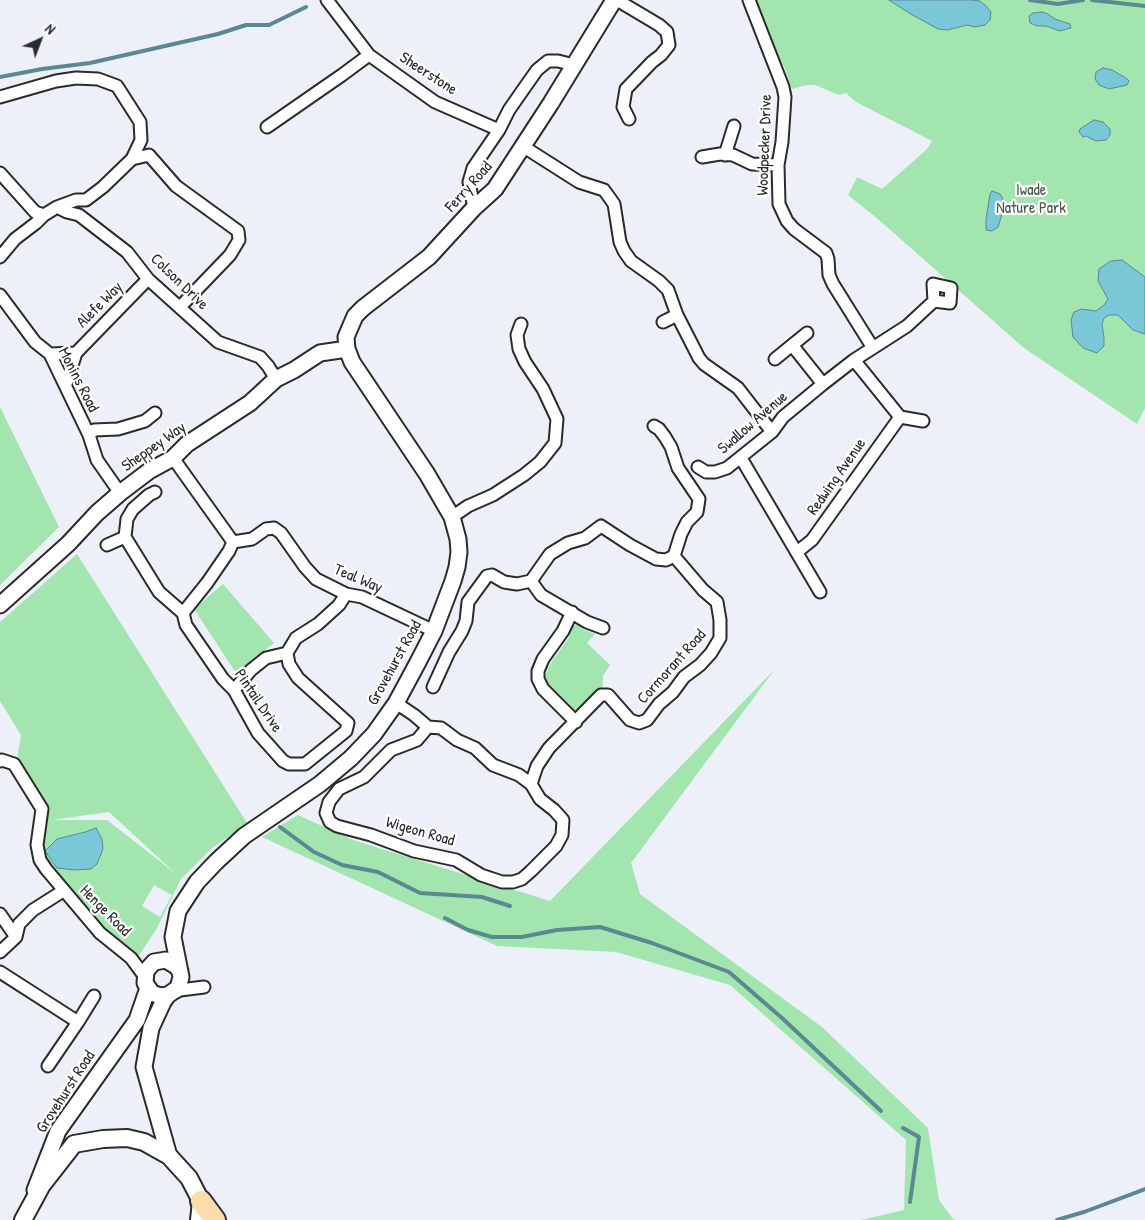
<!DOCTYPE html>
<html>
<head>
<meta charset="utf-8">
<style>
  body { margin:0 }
  #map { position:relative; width:1145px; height:1220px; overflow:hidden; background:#edf0f9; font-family:"Patrick Hand",sans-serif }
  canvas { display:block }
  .north { position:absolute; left:15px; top:15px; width:50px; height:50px; -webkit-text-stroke:4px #fff; paint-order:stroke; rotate:43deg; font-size:14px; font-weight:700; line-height:20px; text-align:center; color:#2b2b2b }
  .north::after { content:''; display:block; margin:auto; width:18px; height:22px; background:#2b2b2b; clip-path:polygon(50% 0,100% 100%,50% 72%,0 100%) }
</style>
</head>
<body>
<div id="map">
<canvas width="1145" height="1220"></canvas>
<div class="north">N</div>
</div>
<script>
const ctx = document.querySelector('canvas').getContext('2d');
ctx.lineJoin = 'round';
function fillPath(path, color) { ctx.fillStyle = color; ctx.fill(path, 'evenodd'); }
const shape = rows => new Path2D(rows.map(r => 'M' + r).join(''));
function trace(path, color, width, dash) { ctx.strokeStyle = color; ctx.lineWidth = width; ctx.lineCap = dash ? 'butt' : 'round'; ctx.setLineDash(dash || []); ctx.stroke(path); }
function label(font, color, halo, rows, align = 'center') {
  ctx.font = font + ' "Patrick Hand",sans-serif'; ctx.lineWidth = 4.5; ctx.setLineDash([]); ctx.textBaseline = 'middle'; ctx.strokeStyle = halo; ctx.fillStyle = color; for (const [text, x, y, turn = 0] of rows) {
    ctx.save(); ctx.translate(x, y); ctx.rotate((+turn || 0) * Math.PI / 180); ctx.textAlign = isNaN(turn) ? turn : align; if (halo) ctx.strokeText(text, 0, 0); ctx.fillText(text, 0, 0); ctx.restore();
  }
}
fillPath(shape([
  [754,0,1145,0,1145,408,1137,424,1024,348,879,220,848,195,857,177,882,189,927,149,932,141,856,102,846,93,839,95,815,85,807,85,792,89,784,66,779,62,773,48,774,44],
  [0,407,59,527,0,585],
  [77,554,247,823,211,849,181,879,157,928,138,957,110,934,45,862,41,840,48,818,48,807,41,794,17,759,21,735,0,701,0,622],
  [109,812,174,872,175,873,107,820,52,820],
  [154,885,172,895,160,917,142,906],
  [223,584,274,643,236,673,194,609],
  [579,624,582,629,595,634,587,643,610,665,603,676,602,692,582,710,574,710,550,687,544,678,552,661,568,639,573,626],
  [775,669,631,863,640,894,822,1027,928,1128,939,1200,954,1220,861,1220,904,1210,906,1140,730,985,616,952,497,946,262,837,298,815,353,840,550,901]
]), '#a3e5af');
const water = shape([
  [889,0,972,0,980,1,986,6,991,12,990,20,985,25,975,27,967,25,948,30,938,29,909,13,889,0],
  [1042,12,1048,14,1055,19,1070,24,1071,28,1060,31,1046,26,1037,26,1030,23,1029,16,1033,13,1042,12],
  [1103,68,1112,70,1126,78,1129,81,1127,85,1109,89,1099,85,1095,79,1096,72,1103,68],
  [1094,120,1103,122,1110,129,1110,135,1106,140,1096,141,1086,136,1083,137,1079,132,1080,129,1094,120],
  [992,191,1000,194,1003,199,1002,214,998,227,992,231,986,230,986,220,990,194,992,191],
  [1122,260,1145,277,1145,334,1133,330,1118,315,1109,315,1104,318,1102,324,1104,337,1104,346,1097,353,1083,348,1073,337,1071,320,1074,312,1081,309,1096,311,1104,305,1108,299,1098,281,1099,269,1111,261,1122,260],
  [96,828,102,839,103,849,97,864,91,869,75,870,57,868,45,851,57,839,85,832,96,828]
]);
fillPath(water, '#79c7d7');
trace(water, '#5a8992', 1);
trace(shape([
  [1030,0,1058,4,1083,0],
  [1092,0,1145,6],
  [0,77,42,69,90,63,218,34,246,25,269,25,306,7],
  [280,827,314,852,342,865,378,872,420,893,482,897,510,906],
  [445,918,468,930,492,937,522,937,557,930,600,927,652,943,729,972,782,1018,881,1111],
  [903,1128,919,1137,910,1202],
  [1057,1220,1084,1212,1145,1189]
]), '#5a8992', 4);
const minor = shape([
  [327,0,369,55,435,102,499,130],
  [617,0,659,25,667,32,669,45,661,55,652,62,626,89,623,107,629,119],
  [749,0,783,87,785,97,782,142,778,165,779,204,787,221,794,229,826,253,828,259,829,275,833,284,873,348],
  [0,97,56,81,76,78,98,79,117,86,140,122,141,140,132,159,103,187,86,200,76,200,57,207,44,215,35,212,0,173],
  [267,127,342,75,369,55],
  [524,147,579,182,604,190,614,204,620,242,624,251,631,261,659,281,668,290,677,315,699,358,704,364,738,388,772,432],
  [725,155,734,126],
  [702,157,720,154,733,155,752,164,778,165],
  [132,159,149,155,176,186,238,231,239,240,230,255,180,307],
  [57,207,67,212,79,215,127,252,148,279,218,342,260,357,268,366,276,379],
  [474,208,469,182,473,168,499,130,509,110,525,87,537,70,548,61,558,61,574,65],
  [0,257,15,239,36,223,44,215],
  [933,284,951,288,950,303,934,301,933,284],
  [0,295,35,342,50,354,89,435,97,460,120,493],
  [663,322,677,315],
  [792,345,823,384],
  [50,354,76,353],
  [775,359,807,333],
  [66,384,76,353,148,279],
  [900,417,923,421],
  [654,426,659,429,665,437,671,447,678,468,699,499,697,512,687,522,681,534,674,556],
  [89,435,94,430,118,429,145,421,155,413],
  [173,458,233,542],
  [741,458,820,592],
  [698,467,706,472,715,472,727,468,772,432,783,417,823,384,854,360,907,326,934,301],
  [452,517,468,506,493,495,524,475,540,462,555,443,557,419,543,389,525,362,519,349,517,335,521,324],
  [125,537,159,592,183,613,186,625,223,679,234,690,258,733,283,761,289,764,305,764,346,731,348,723,298,678,289,664,287,653],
  [107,545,125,537,127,519,133,509,149,495,155,492],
  [797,552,812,540,900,417,854,360],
  [572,612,563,631,543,659,538,671,538,679,543,689,576,722],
  [183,613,207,583,229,551,233,542,252,539,266,529,274,528,281,533,305,567,316,579,346,594,362,597,434,631],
  [433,687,449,652,462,631,466,621,468,602,487,576,492,575,504,582,517,584,531,581,541,595,587,622,603,628],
  [234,690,251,670,266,658,287,653,296,638,318,624,339,605,346,594],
  [396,703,414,715,428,727,441,728,457,740,475,748,493,765,519,775,531,784,537,766,549,748,601,695,608,695,630,720,639,723,647,720,659,704,673,692,684,677,700,665,711,653,720,638,720,620,717,602,703,590,674,556,666,560,656,559,630,545,601,526,585,538,568,543,550,554,531,581],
  [428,727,417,740,391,750,364,777,339,789,329,802,326,813,330,822,337,826,371,835,414,851,456,860,481,875,502,882,513,882,522,879,531,871,556,846,562,835,563,820,554,810,540,799,531,784],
  [0,761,2,760,14,764,42,809,37,845,40,860,46,869,100,933,131,958,145,977],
  [0,914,16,937],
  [0,952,16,937,19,924,33,910,63,891],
  [0,972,78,1022,48,1066],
  [174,993,180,990,204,987],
  [78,1022,94,996]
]);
const tertiary = shape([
  [0,605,68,544,97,513,120,493,149,471,173,458,187,444,250,403,276,379,294,370,320,353,347,349],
  [180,971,176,966,166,960,154,962,146,971,145,983,152,993,160,996,168,995,178,988,181,977,173,937,178,911,197,882,216,862,244,836,320,784,351,758,374,734,396,703,417,664,434,631,453,581,457,567,459,552,458,539,452,517,427,474,352,362,347,349,346,337,355,316,363,308,429,257,474,208,495,189,551,103,614,0],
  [168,995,163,1002,151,1028,144,1067,169,1156],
  [35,1190,58,1131,137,1020,148,988]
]);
const secondary = shape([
  [23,1220,42,1185,74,1144,103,1139,127,1138,144,1142,169,1156,189,1178,201,1201,199,1220]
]);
const trunk = shape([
  [201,1201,215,1220]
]);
trace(minor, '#2b2b2b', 15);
trace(tertiary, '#2b2b2b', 19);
trace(secondary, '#2b2b2b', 20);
trace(trunk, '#2b2b2b', 24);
trace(minor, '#fff', 11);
trace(tertiary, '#fff', 15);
trace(secondary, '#fff', 16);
trace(trunk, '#fcdcac', 20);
label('16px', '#2b2b2b', '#fff', [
  ["Sheerstone",428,74,33],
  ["Woodpecker Drive",765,145,-88],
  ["Ferry Road",469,187,-48],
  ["Colson Drive",179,282,44],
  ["Alefe Way",100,305,-45],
  ["Monins Road",78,380,63],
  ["Swallow Avenue",753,423,-41],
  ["Sheppey Way",154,447,-35],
  ["Redwing Avenue",837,477,-55],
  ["Teal Way",358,579,23],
  ["Grovehurst Road",395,663,-61],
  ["Cormorant Road",672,667,-48],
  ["Pintail Drive",258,701,56],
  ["Wigeon Road",420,832,16],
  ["Henge Road",105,911,45],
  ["Grovehurst Road",66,1092,-57]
]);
label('16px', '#495a4c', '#fff', [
  ["Iwade",1031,191],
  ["Nature Park",1031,209]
]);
</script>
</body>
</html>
